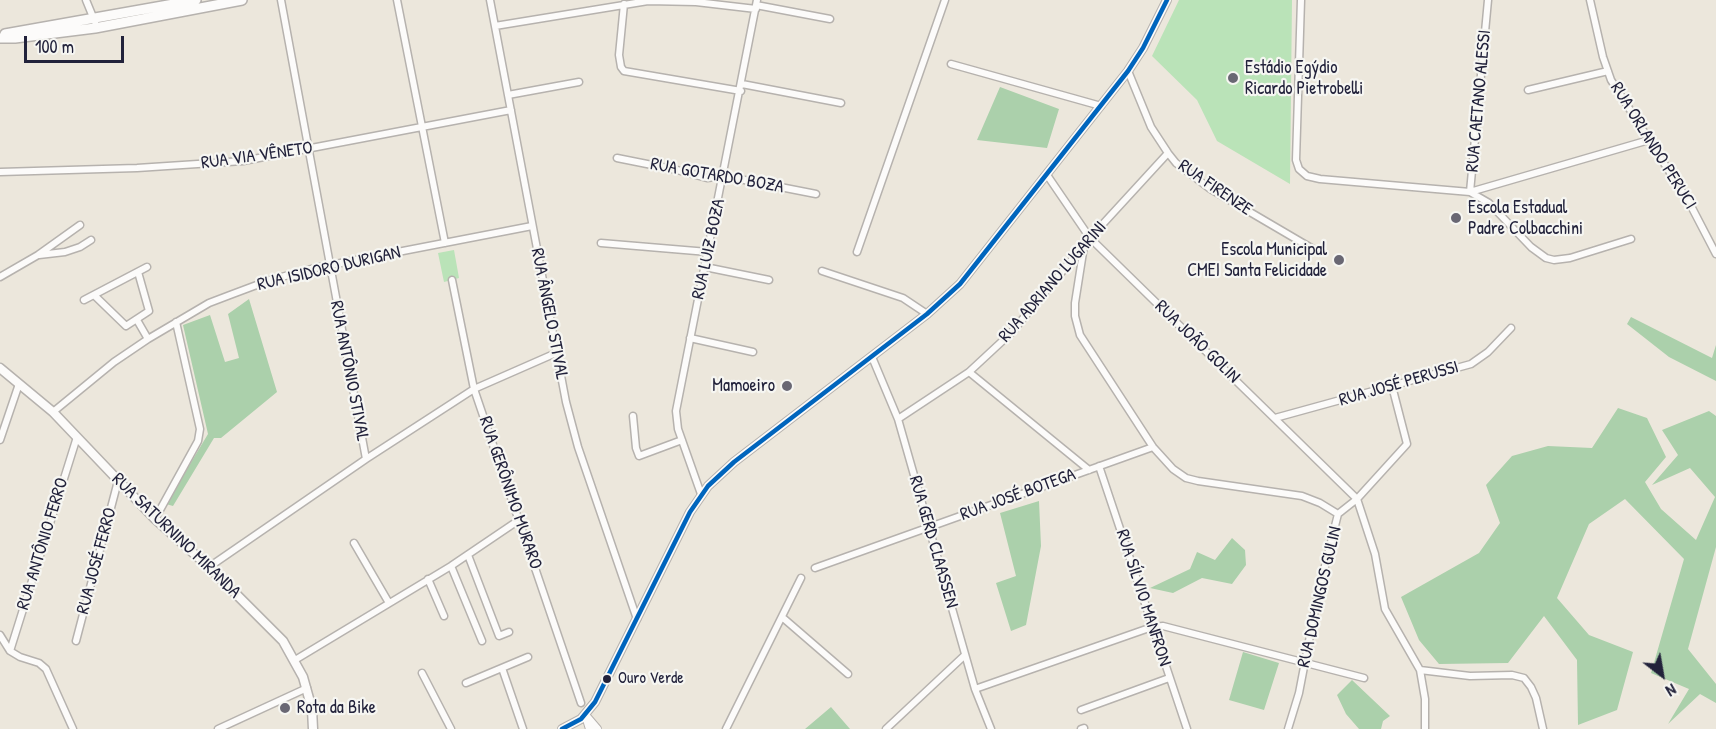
<!DOCTYPE html>
<html>
<head>
<meta charset="utf-8">
<style>
  body { margin:0 }
  #map { position:relative; width:1716px; height:729px; overflow:hidden; background:#ece7dc; font-family:"Patrick Hand",sans-serif }
  canvas { display:block }
  .north { position:absolute; left:1632px; top:645px; width:60px; height:60px; -webkit-text-stroke:4px #f6f6f2; paint-order:stroke; rotate:149deg; font-size:16px; font-weight:700; line-height:24px; text-align:center; color:#22223b }
  .north::after { content:''; display:block; margin:auto; width:21px; height:27px; background:#22223b; clip-path:polygon(50% 0,100% 100%,50% 72%,0 100%) }
  .scale { position:absolute; left:24px; top:36px; width:100px; height:27px; box-sizing:border-box; border:3px solid #22223b; border-top:0; padding-left:8px; font-size:18px; line-height:21px; white-space:nowrap; color:#22223b; -webkit-text-stroke:4px #f6f6f2; paint-order:stroke }
</style>
</head>
<body>
<div id="map">
<canvas width="1716" height="729"></canvas>
<div class="north">N</div>
<div class="scale">100 m</div>
</div>
<script>
const ctx = document.querySelector('canvas').getContext('2d');
ctx.lineJoin = 'round';
function fillPath(path, color) { ctx.fillStyle = color; ctx.fill(path, 'evenodd'); }
const shape = rows => new Path2D(rows.map(r => 'M' + r).join(''));
function trace(path, color, width, dash) { ctx.strokeStyle = color; ctx.lineWidth = width; ctx.lineCap = dash ? 'butt' : 'round'; ctx.setLineDash(dash || []); ctx.stroke(path); }
function label(font, color, halo, rows, align = 'center') {
  ctx.font = font + ' "Patrick Hand",sans-serif'; ctx.lineWidth = 4.5; ctx.setLineDash([]); ctx.textBaseline = 'middle'; ctx.strokeStyle = halo; ctx.fillStyle = color; for (const [text, x, y, turn = 0] of rows) {
    ctx.save(); ctx.translate(x, y); ctx.rotate((+turn || 0) * Math.PI / 180); ctx.textAlign = isNaN(turn) ? turn : align; if (halo) ctx.strokeText(text, 0, 0); ctx.fillText(text, 0, 0); ctx.restore();
  }
}
fillPath(shape([
  [1179,0,1292,0,1290,184,1217,141,1197,100,1152,56],
  [454,250,459,278,444,282,438,253]
]), '#bae3b8');
fillPath(shape([
  [1000,87,1059,109,1047,148,977,140],
  [249,299,277,392,221,438,214,438,173,506,166,504,208,434,183,325,210,315,225,362,239,358,228,314],
  [1631,317,1712,358,1716,345,1716,381,1669,357,1627,324],
  [1618,408,1647,418,1666,457,1645,482,1661,509,1696,540,1715,497,1690,468,1652,485,1678,455,1662,430,1709,411,1716,416,1716,547,1688,649,1716,684,1716,703,1700,694,1668,724,1689,689,1651,673,1684,559,1625,499,1589,524,1557,598,1589,635,1633,652,1617,710,1578,725,1577,660,1544,616,1508,663,1439,664,1419,640,1401,597,1479,553,1500,523,1486,485,1512,456,1548,446,1592,448],
  [1039,501,1041,546,1026,625,1011,631,996,583,1016,576,1000,513],
  [1232,538,1245,550,1246,565,1232,584,1202,578,1173,593,1150,588,1190,569,1197,552,1215,560],
  [1243,652,1279,663,1264,710,1229,700],
  [1352,680,1390,716,1383,721,1381,729,1359,729,1346,714,1337,695],
  [831,707,850,729,805,729]
]), '#abd0ab');
const minor = shape([
  [86,0,95,22],
  [281,0,366,459],
  [397,0,445,243],
  [490,0,566,402,578,447,637,619],
  [1301,0,1296,160,1299,169,1307,176,1320,179,1470,192,1649,140],
  [1488,0,1470,192,1489,203,1531,247,1546,258,1554,260,1570,258,1631,239],
  [1590,0,1603,57,1611,80,1690,204,1716,254],
  [624,4,619,55,621,67,624,71,741,91],
  [756,5,830,19],
  [495,26,648,1,696,2,756,9],
  [951,64,1101,106],
  [1128,71,1151,127,1168,153,1176,163,1209,188,1313,249],
  [742,84,841,103],
  [1528,90,1608,71],
  [508,95,579,82],
  [617,158,677,170,707,178,724,176,816,194],
  [0,172,137,168,243,161,511,110],
  [1047,175,1090,238,1357,499,1375,554,1385,609,1420,670,1425,699,1425,729],
  [601,243,708,252],
  [1084,246,1075,303,1075,316,1080,335,1153,447,1173,469,1186,478,1198,481,1302,496,1320,503,1338,514],
  [857,252,945,0],
  [39,255,65,252,80,247,91,240],
  [705,267,769,280],
  [822,271,903,298,927,314],
  [0,277,38,255,80,225],
  [452,280,474,389,581,703],
  [94,295,126,326,149,311,138,272],
  [84,300,147,267],
  [137,320,148,339],
  [690,338,753,352],
  [872,357,898,419,975,689,991,729],
  [969,372,1089,470],
  [53,412,114,362,148,339,209,303,230,295,270,280,315,268,532,226],
  [633,416,636,448,639,456,682,440],
  [1275,418,1471,364,1488,352,1511,328],
  [898,419,969,372,1011,333,1090,238,1168,153],
  [0,440,19,384],
  [1099,466,1187,729],
  [701,494,678,429,676,411,757,0],
  [155,519,198,441,200,429,176,322],
  [354,543,389,603],
  [468,555,499,636,509,632],
  [451,566,482,641],
  [209,567,366,459,474,389,556,353],
  [815,568,1153,447],
  [428,579,444,616],
  [782,617,848,674],
  [0,635,10,651,20,657,39,663,46,669,73,729],
  [76,641,118,481],
  [10,651,77,437],
  [295,660,451,566,519,520],
  [502,668,523,729],
  [1420,670,1470,676,1512,675,1524,678,1531,687,1536,698,1543,729],
  [422,673,451,729],
  [466,683,528,657],
  [975,689,1152,627,1163,626,1364,678],
  [1081,710,1169,678],
  [218,729,307,688],
  [726,729,801,578],
  [886,729,965,655],
  [1081,729,1084,728],
  [1288,729,1299,693,1318,594,1338,514,1357,499,1407,444,1392,386]
]);
const tertiary = shape([
  [585,715,597,729],
  [586,716,590,729],
  [562,729,581,719,595,702,690,512,708,486,734,462,927,314,960,284,1128,71,1143,48,1167,0]
]);
const secondary = shape([
  [0,368,53,412,155,519,209,567,283,641,303,677,312,709,313,729]
]);
const primary = shape([
  [5,34,196,0],
  [0,38,15,38,95,28,242,0]
]);
trace(minor, '#b6b2ae', 9);
trace(tertiary, '#b6b2ae', 10);
trace(secondary, '#b6b2ae', 11);
trace(primary, '#b6b2ae', 12);
trace(minor, '#fcfbfa', 6);
trace(tertiary, '#fcfbfa', 8);
trace(secondary, '#fcfbfa', 8);
trace(primary, '#fcfbfa', 9);
trace(shape([
  [562,729,581,719,595,702,690,512,708,486,734,462,927,314,960,284,1128,71,1143,48,1167,0]
]), '#0065bd', 4.5);
for (const [x, y, r, color] of [
  [1233,78,6,"#696773"],
  [1456,218,6,"#696773"],
  [1339,260,6,"#696773"],
  [787,386,6,"#696773"],
  [607,679,5,"#22223b"],
  [285,708,6,"#696773"]
]) { const dot = new Path2D(); dot.arc(x, y, r, 0, 2 * Math.PI); ctx.fillStyle = color; ctx.fill(dot); trace(dot, '#f6f6f2', 2); }
label('16px', '#22223b', '#f6f6f2', [
  ["Ouro Verde",618,679]
], 'left');
label('18px', '#22223b', '#f6f6f2', [
  ["Estádio Egýdio",1245,68],
  ["Ricardo Pietrobelli",1245,89],
  ["Escola Estadual",1468,208],
  ["Padre Colbacchini",1468,229],
  ["Escola Municipal",1327,250,"right"],
  ["CMEI Santa Felicidade",1327,271,"right"],
  ["Mamoeiro",775,386,"right"],
  ["Rota da Bike",297,708]
], 'left');
label('18px', '#22223b', '#f6f6f2', [
  ["RUA CAETANO ALESSI",1479,101,-85],
  ["RUA ORLANDO PERUCI",1653,146,58],
  ["RUA VIA VÊNETO",257,156,-8],
  ["RUA GOTARDO BOZA",717,176,10],
  ["RUA FIRENZE",1215,188,34],
  ["RUA LUIZ BOZA",709,249,-78],
  ["RUA ISIDORO DURIGAN",329,269,-13],
  ["RUA ADRIANO LUGARINI",1053,282,-49],
  ["RUA ÂNGELO STIVAL",549,314,79],
  ["RUA JOÃO GOLIN",1197,342,44],
  ["RUA ANTÔNIO STIVAL",349,371,79],
  ["RUA JOSÉ PERUSSI",1399,384,-16],
  ["RUA GERÔNIMO MURARO",510,493,71],
  ["RUA JOSÉ BOTEGA",1018,495,-20],
  ["RUA SATURNINO MIRANDA",176,536,44],
  ["RUA GERD CLAASSEN",933,542,74],
  ["RUA ANTÔNIO FERRO",43,544,-73],
  ["RUA JOSÉ FERRO",97,561,-75],
  ["RUA DOMINGOS GULIN",1320,597,-77],
  ["RUA SÍLVIO MANFRON",1143,598,72]
]);
</script>
</body>
</html>
